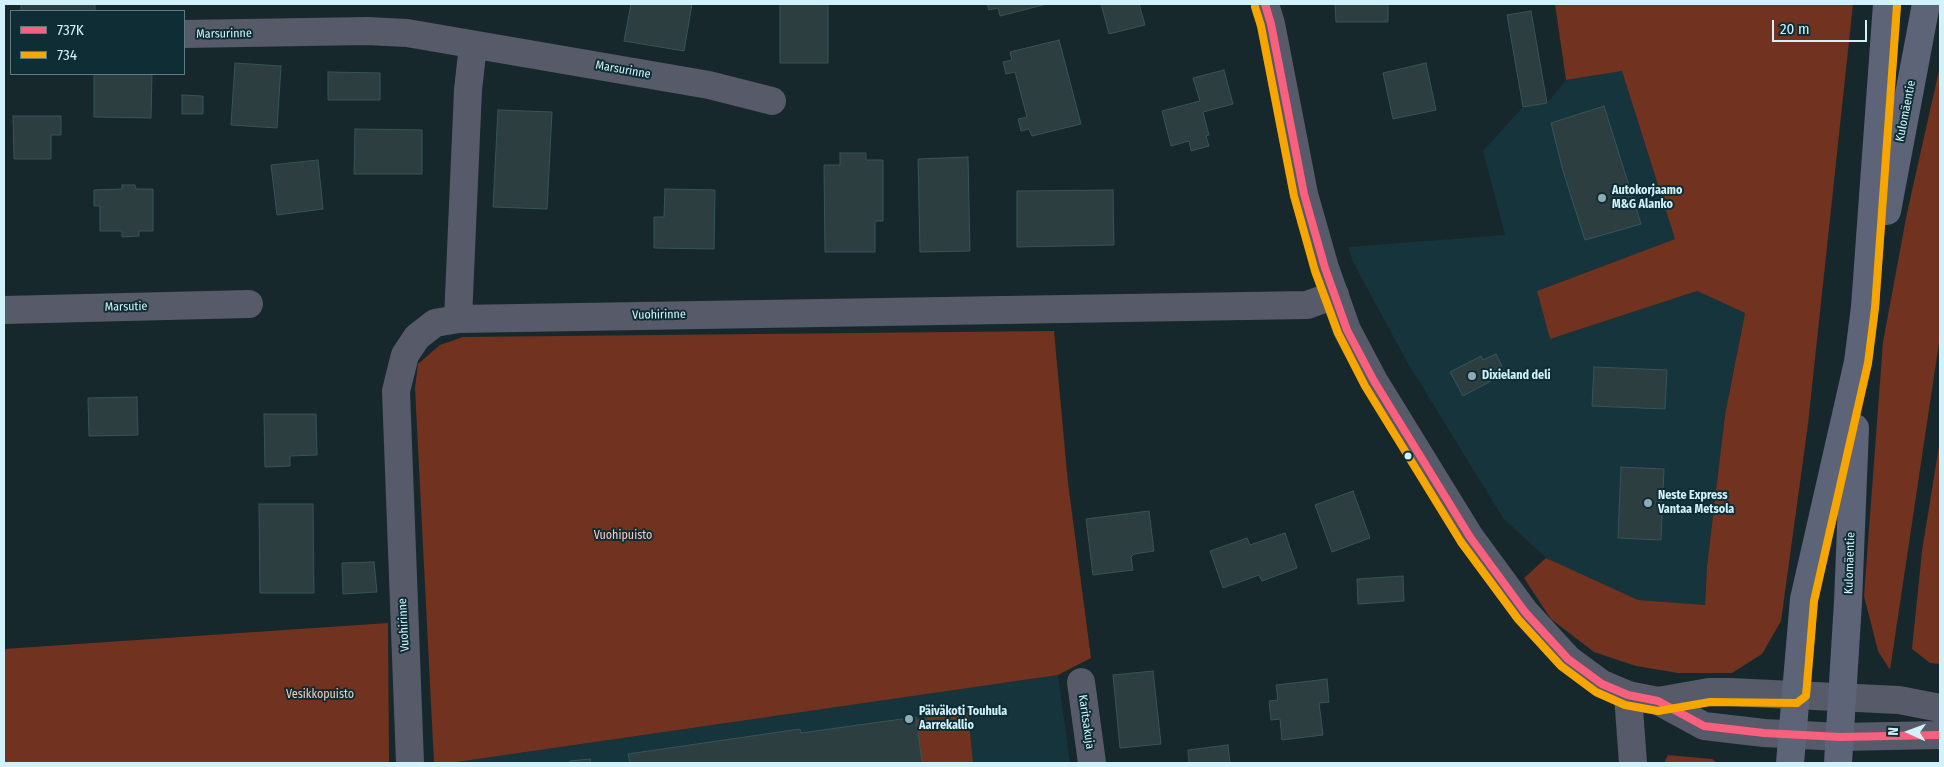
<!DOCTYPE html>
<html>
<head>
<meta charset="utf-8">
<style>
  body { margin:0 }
  #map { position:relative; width:1944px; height:767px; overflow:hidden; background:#17282c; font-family:"Fira Sans Condensed",sans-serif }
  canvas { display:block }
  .frame { position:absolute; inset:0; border:5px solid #d0f2fb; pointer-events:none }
  .legend { position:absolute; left:10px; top:10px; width:175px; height:65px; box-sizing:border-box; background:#0f2d34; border:1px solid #5c7c84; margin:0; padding:6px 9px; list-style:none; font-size:15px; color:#d0f2fb }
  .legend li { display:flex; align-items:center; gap:10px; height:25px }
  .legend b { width:25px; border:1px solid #5c7c84 }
  .north { position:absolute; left:1884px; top:707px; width:50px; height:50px; -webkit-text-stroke:4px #0f2d34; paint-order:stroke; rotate:272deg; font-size:14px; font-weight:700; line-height:20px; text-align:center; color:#d0f2fb }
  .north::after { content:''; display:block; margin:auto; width:18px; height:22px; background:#d0f2fb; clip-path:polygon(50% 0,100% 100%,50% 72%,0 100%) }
  .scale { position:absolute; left:1772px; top:20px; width:95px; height:22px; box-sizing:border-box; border:2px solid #d0f2fb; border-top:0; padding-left:6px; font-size:15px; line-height:18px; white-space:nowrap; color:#d0f2fb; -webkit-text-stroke:4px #0f2d34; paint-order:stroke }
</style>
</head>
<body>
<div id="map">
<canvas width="1944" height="767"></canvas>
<div class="frame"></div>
<ul class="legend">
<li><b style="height:6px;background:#f8607d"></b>737K</li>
<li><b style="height:6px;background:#f7a600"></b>734</li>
</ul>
<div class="north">N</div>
<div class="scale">20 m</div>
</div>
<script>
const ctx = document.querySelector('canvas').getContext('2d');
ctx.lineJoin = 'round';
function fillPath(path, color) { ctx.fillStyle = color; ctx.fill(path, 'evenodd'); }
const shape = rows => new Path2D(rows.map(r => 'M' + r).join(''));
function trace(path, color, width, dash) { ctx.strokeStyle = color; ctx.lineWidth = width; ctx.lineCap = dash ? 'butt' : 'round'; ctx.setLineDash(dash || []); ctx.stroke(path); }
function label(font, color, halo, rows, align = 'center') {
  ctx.font = font + ' "Fira Sans Condensed",sans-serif'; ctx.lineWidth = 4; ctx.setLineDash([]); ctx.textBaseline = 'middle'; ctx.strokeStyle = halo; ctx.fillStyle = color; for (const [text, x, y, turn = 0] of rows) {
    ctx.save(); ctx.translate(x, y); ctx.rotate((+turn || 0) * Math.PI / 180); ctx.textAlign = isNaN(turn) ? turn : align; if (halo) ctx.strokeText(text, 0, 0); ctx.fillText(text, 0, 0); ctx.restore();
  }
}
fillPath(shape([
  [1622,71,1675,239,1537,291,1550,339,1697,291,1745,313,1725,415,1707,566,1705,606,1638,600,1576,573,1546,558,1503,518,1406,360,1353,262,1348,247,1505,235,1483,151,1523,107,1547,103,1566,80],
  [1058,675,1070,763,450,763]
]), '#15343c');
fillPath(shape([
  [1555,4,1853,4,1808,424,1781,621,1762,654,1732,673,1678,673,1636,666,1594,652,1551,619,1524,578,1546,558,1638,600,1705,605,1707,566,1725,415,1745,313,1697,291,1550,339,1537,291,1675,239,1622,71,1566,80],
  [1940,66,1940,336,1890,670,1878,651,1864,596,1883,342,1907,213],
  [1054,331,1068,483,1091,658,1058,675,450,763,434,763,415,388,418,364,440,345,463,337],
  [1940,440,1940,664,1930,663,1912,649,1922,551],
  [388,623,389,763,4,763,4,649],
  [968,712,973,763,922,763,916,719],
  [1668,755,1712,759,1717,763,1664,763]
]), '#71321f');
const building = shape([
  [21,4,95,4,95,11,21,11,21,4],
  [631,4,692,4,684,51,624,41,631,4],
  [780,4,828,4,828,63,780,63,780,4],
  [987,4,1047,4,1000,16,998,8,989,10,987,4],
  [1101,4,1139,4,1145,25,1109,34,1101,4],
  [1335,4,1388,4,1388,22,1336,22,1335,4],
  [1531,11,1547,103,1523,107,1507,15,1531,11],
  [1059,40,1081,124,1032,136,1029,129,1021,131,1018,119,1027,117,1015,72,1006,74,1003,62,1012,60,1010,52,1059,40],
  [235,63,281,66,277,128,231,125,235,63],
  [1426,63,1436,110,1393,119,1383,73,1426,63],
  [1224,70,1233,104,1203,112,1209,135,1206,136,1209,146,1191,151,1189,141,1171,146,1162,111,1200,101,1193,78,1224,70],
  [328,72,380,73,380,100,328,100,328,72],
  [94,74,152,74,151,118,94,117,94,74],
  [182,95,203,96,203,114,182,114,182,95],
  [1604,106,1641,224,1585,240,1563,171,1551,123,1604,106],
  [498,110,552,112,547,209,493,207,498,110],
  [13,116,61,116,61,135,51,135,51,159,14,159,13,116],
  [355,129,422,130,422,174,354,174,355,129],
  [840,153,866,153,866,160,883,160,883,221,875,221,875,252,825,252,824,165,840,165,840,153],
  [968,157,970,251,920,252,918,159,968,157],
  [318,160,323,209,277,215,271,165,318,160],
  [122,185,135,185,136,189,153,189,153,231,139,231,139,236,122,237,122,231,100,231,100,206,94,206,94,190,122,189,122,185],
  [665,189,715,190,714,249,654,248,654,217,664,217,665,189],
  [1113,190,1114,245,1017,247,1017,191,1113,190],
  [1496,354,1502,366,1490,373,1493,380,1463,396,1450,372,1481,356,1483,360,1496,354],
  [1594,367,1667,370,1665,409,1592,406,1594,367],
  [137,397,138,435,89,436,88,398,137,397],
  [264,414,316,414,317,455,290,456,290,466,265,467,264,414],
  [1621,467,1664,469,1661,540,1618,538,1621,467],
  [1353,491,1370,538,1332,552,1315,505,1353,491],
  [259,504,313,504,314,593,260,593,259,504],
  [1149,511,1154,551,1134,554,1131,557,1133,570,1093,575,1086,519,1149,511],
  [1285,533,1297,568,1262,581,1259,575,1223,588,1210,551,1247,538,1250,545,1285,533],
  [374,562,377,592,343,594,342,563,374,562],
  [1403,576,1404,601,1358,604,1357,579,1403,576],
  [1153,671,1161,744,1120,748,1113,675,1153,671],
  [1327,679,1329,702,1319,703,1323,735,1282,740,1280,719,1271,720,1269,701,1278,700,1276,685,1327,679],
  [916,717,922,763,630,763,628,754,800,729,801,733,916,717],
  [1228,745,1230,763,1189,763,1188,750,1228,745],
  [590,759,591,763,570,763,570,761,590,759]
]);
fillPath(building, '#2c3e40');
trace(building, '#355558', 1);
trace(shape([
  [184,34,367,31,407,33,709,85,772,101],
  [4,310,249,304],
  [458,319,468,90,473,45],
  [1081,682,1092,763],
  [1628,695,1633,763],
  [410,763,396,391,405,355,417,337,435,323,458,319,1307,305,1335,295]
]), '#565a69', 28);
trace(shape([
  [1265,4,1271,24,1304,194,1325,268,1347,330,1374,381,1470,537,1525,612,1568,659,1602,684,1628,695,1658,701,1704,726,1764,733,1840,737,1940,735],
  [1658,701,1709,692,1730,692,1899,700,1940,708]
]), '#565a69', 28);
trace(shape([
  [1887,211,1926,4],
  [1790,763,1804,599,1858,362,1865,307,1887,4],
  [1838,763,1848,602,1855,428]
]), '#5d6477', 28);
trace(shape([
  [1265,4,1271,24,1304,194,1325,268,1347,330,1374,381,1470,537,1525,612,1568,659,1602,684,1628,695,1658,701,1704,726,1764,733,1840,737,1940,735]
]), '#f8607d', 8);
trace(shape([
  [1255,7,1261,26,1294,196,1315,271,1338,333,1365,386,1461,542,1518,619,1561,666,1596,692,1625,705,1658,711,1710,702,1797,703,1806,696,1814,601,1868,363,1875,308,1897,5]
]), '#f7a600', 8);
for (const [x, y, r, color] of [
  [1602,198,5,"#8fabb3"],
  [1472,376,5,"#8fabb3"],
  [1408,456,4.5,"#d0f2fb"],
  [1648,503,5,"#8fabb3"],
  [909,719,5,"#8fabb3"]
]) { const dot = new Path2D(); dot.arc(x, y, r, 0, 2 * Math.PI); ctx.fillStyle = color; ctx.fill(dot); trace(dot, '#0f2d34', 2); }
label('12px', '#d0f2fb', '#0f2d34', [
  ["Marsurinne",224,34,-1],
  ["Marsurinne",623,70,10],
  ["Kulomäentie",1906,111,-79],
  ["Marsutie",126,307,-1],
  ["Vuohirinne",659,315,-1],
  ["Kulomäentie",1850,563,-88],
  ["Vuohirinne",404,625,-93],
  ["Karitsakuja",1086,722,82]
]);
label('bold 12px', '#d0f2fb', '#0f2d34', [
  ["Autokorjaamo",1612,191],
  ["M&G Alanko",1612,205],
  ["Dixieland deli",1482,376],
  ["Neste Express",1658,496],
  ["Vantaa Metsola",1658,510],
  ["Päiväkoti Touhula",919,712],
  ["Aarrekallio",919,726]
], 'left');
label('12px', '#facabc', '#0f2d34', [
  ["Vuohipuisto",623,536],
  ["Vesikkopuisto",320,695]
]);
</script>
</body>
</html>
